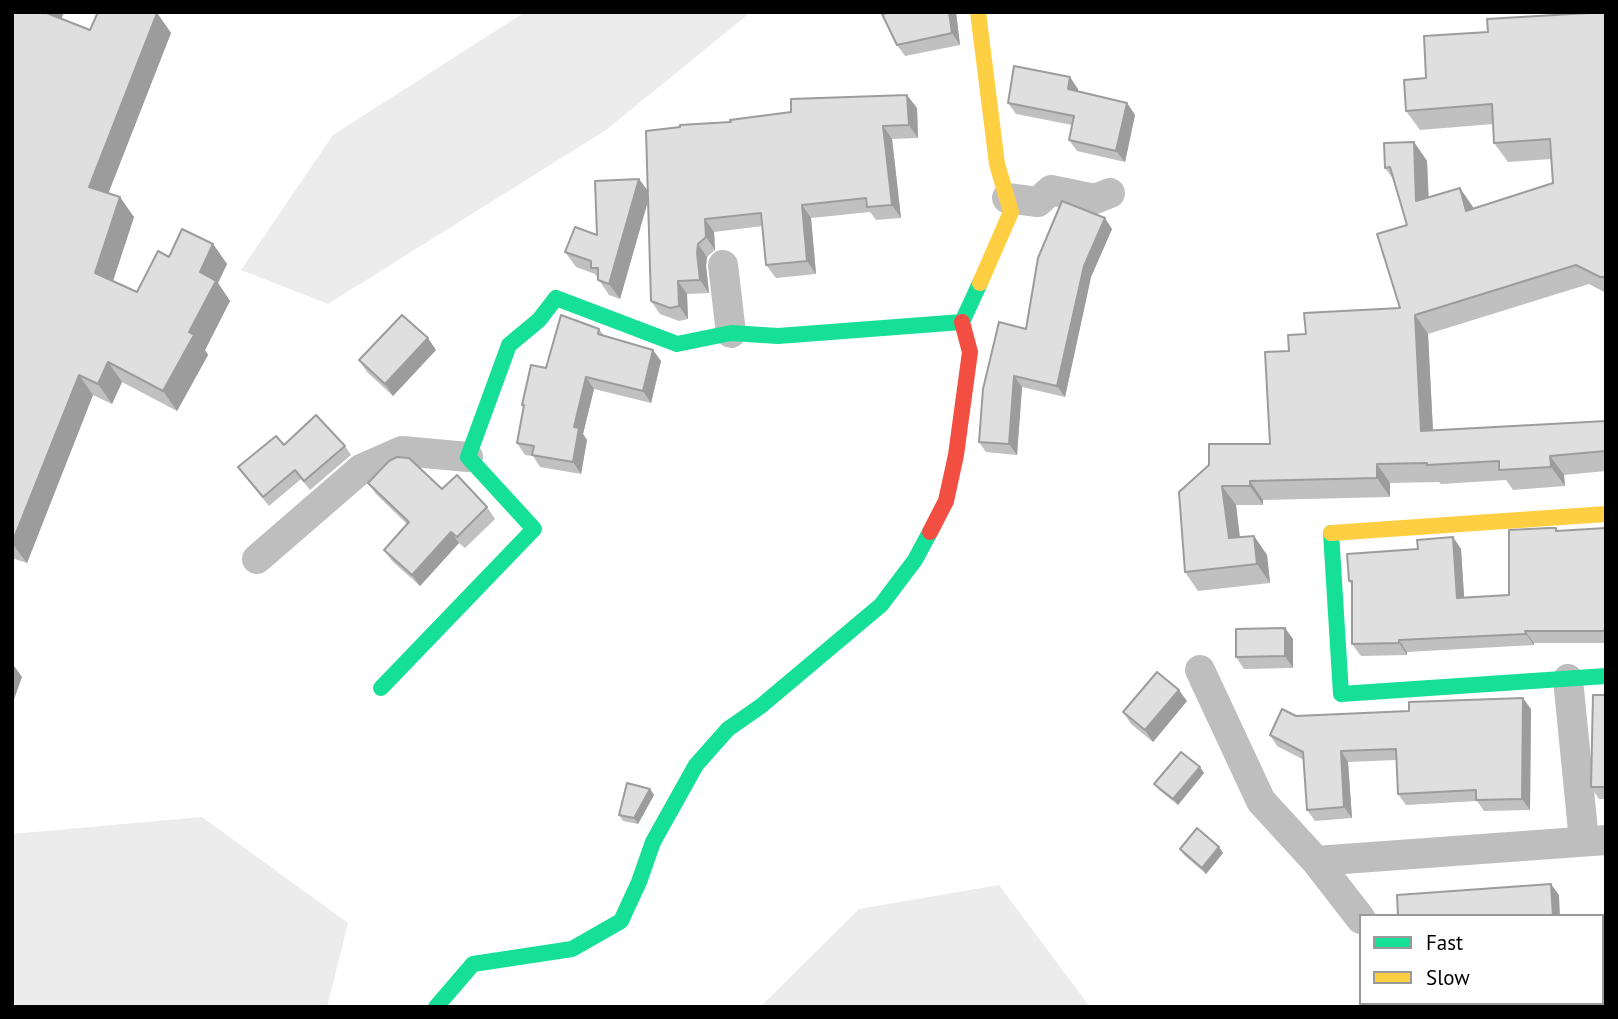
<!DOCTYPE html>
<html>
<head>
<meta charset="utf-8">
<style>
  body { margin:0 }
  #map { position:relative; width:1618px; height:1019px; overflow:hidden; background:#fff; font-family:"PT Sans",sans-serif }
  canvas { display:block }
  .frame { position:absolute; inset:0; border:14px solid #000; pointer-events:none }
  .legend { position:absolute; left:1359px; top:914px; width:245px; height:91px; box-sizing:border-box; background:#fff; border:2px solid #999; margin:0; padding:9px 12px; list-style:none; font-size:21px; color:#000 }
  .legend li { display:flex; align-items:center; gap:14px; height:35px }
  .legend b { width:35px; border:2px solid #999 }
</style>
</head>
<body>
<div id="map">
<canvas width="1618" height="1019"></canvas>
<div class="frame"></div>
<ul class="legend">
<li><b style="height:9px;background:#16e098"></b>Fast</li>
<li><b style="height:9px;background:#ffcf43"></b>Slow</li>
</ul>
</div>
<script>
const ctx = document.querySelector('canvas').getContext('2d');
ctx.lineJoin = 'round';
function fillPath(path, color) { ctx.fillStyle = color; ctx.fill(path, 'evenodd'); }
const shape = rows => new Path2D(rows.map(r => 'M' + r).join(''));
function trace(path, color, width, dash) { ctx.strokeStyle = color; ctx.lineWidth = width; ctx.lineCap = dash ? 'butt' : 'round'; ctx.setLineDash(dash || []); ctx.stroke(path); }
fillPath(shape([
  [525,12,751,12,606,130,328,304,241,270,333,135],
  [202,817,348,923,327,1007,12,1007,12,834],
  [999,885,1090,1007,760,1007,859,909]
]), '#ececec');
trace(shape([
  [1007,198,1038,202,1051,190,1095,199,1110,193],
  [723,265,731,333],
  [257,559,361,469,402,451,468,457],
  [1200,670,1261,801,1316,861,1606,840],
  [1568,679,1584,841],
  [1316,861,1361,919]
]), '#bebebe', 30);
trace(shape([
  [1331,533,1341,694,1606,676],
  [381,688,534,529,468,457,509,345,539,320,556,298,677,344,731,333,778,336,962,322,980,283],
  [436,1007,473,964,572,949,621,921,639,882,653,842,696,765,728,729,761,706,881,605,915,560,930,532]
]), '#16e098', 16);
trace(shape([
  [978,12,997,164,1011,212,980,283],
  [1331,533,1606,514]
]), '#ffcf43', 16);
trace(shape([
  [930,532,946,501,956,455,970,352,962,322]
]), '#f24e42', 16);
fillPath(shape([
  [12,12,64,12,61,19,90,30,157,13,171,33,108,193,134,217,113,281,137,292,169,257,213,244,227,264,218,283,230,301,205,350,208,355,177,411,122,382,112,404,93,395,27,563,12,558],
  [956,12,960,45,905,56,897,45],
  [1606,12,1606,293,1589,284,1428,334,1433,431,1606,421,1606,471,1564,475,1565,486,1513,490,1506,480,1441,484,1439,482,1390,483,1390,497,1263,500,1263,505,1236,505,1240,537,1254,536,1267,555,1270,583,1198,591,1185,572,1179,492,1270,444,1289,351,1306,334,1400,308,1407,225,1393,179,1385,168,1414,142,1427,161,1429,197,1473,207,1473,208,1553,183,1551,159,1508,162,1494,143,1493,124,1420,130,1406,111,1426,78,1488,32],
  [1078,89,1078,91,1127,103,1135,115,1125,162,1077,151,1069,140,1072,125,1016,114,1008,103],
  [917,108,918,138,892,139,901,218,876,220,870,212,811,218,816,274,776,278,766,265,763,226,714,232,715,250,707,257,706,266,709,293,687,294,688,319,679,321,660,314,651,301,648,201,620,299,609,295,595,274,576,267,565,252,597,235,639,179,648,191,731,122],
  [1112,229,1091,277,1065,397,1022,387,1017,455,986,452,979,442,1026,329],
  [599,329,604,336,653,350,661,361,651,403,594,389,583,434,587,440,581,474,540,467,533,456,525,455,517,443,524,407,522,405,546,368],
  [436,350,393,396,367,372,359,360],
  [284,445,345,446,351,455,310,490,301,479,269,506,238,467],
  [368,483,442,489,487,507,495,519,465,548,459,543,420,586,392,561,384,550,407,524,376,494],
  [1556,528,1558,531,1606,528,1606,643,1534,643,1534,645,1407,652,1407,655,1361,656,1352,644,1352,585,1349,581,1418,549,1453,537,1461,549,1464,598,1509,595],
  [1285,628,1293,639,1293,668,1244,669,1236,657],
  [1606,695,1606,799,1599,799,1591,787],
  [1187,701,1153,742,1131,724,1123,712],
  [1531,709,1530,810,1484,811,1477,801,1406,805,1398,794,1396,760,1348,762,1352,818,1315,821,1307,810,1304,760,1277,746,1270,735,1296,716],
  [1200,767,1204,773,1178,805,1159,790,1154,784],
  [650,789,654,795,638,824,623,821,619,815],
  [1219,847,1223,853,1206,874,1184,855,1180,849]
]), '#c0c0c0');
fillPath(shape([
  [42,12,64,12,56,32],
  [949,12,956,12,960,45,952,33],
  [157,13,171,33,103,207,89,187],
  [1070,77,1078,89,1076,101,1068,89],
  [907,95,917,108,918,138,909,125],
  [1127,103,1135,115,1125,162,1116,151],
  [883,126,892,139,901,218,892,205],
  [1414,142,1427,161,1429,220,1416,201],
  [639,179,650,194,620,299,609,284],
  [1460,188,1473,207,1480,230,1466,211],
  [120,197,134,217,109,293,95,273],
  [802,205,811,218,816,274,807,261],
  [1105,218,1112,229,1091,277,1065,397,1057,386,1084,266],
  [705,219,714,232,715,250,706,237],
  [213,244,227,264,218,283,230,301,205,350,208,355,177,411,163,391,189,332,200,272],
  [698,244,707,257,706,266,709,293,700,280,697,253],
  [678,281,687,294,688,319,679,306],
  [1415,315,1428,334,1434,451,1421,431],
  [428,338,436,350,393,396,385,384],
  [653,350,661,361,651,403,643,391],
  [108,362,122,382,112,404,98,384],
  [79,375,93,395,27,563,12,543],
  [1014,376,1022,387,1017,455,1009,444],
  [586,377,594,389,583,434,587,440,581,474,573,462,574,427],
  [1550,456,1564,475,1565,486,1551,467],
  [1377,464,1390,483,1390,497,1377,478],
  [1250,481,1263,500,1263,505,1250,486],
  [1222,486,1236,505,1242,557,1229,538],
  [451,532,459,543,420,586,412,575],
  [1254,536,1267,555,1270,583,1257,564],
  [1453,537,1461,549,1465,610,1457,598],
  [1285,628,1293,639,1293,668,1285,656],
  [1525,631,1534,643,1534,645,1526,634],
  [1399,640,1407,652,1407,655,1399,643],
  [12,663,22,677,12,705],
  [1179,690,1187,701,1153,742,1145,730],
  [1523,698,1531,709,1530,810,1522,799],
  [1341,751,1348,762,1352,818,1344,807],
  [1200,767,1204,773,1178,805,1173,799],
  [650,789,654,795,638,824,634,818],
  [1219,847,1223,853,1206,874,1202,868],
  [1551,884,1559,895,1560,916,1553,916]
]), '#9c9c9c');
const building = shape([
  [12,12,44,12,90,30,98,12,157,13,89,187,120,197,95,273,137,292,158,251,169,257,182,229,213,244,200,272,216,281,189,332,194,335,163,391,108,362,98,384,79,375,12,543,12,12],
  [892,12,949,12,952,33,897,45,882,14,892,12],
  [1606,12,1606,277,1600,277,1576,265,1415,315,1421,431,1606,421,1606,451,1550,456,1551,467,1499,470,1499,461,1427,465,1427,463,1377,464,1377,478,1250,481,1250,486,1222,486,1229,538,1254,536,1257,564,1185,572,1179,492,1209,465,1209,444,1270,444,1265,352,1289,351,1288,335,1306,334,1304,313,1400,308,1377,234,1407,225,1390,167,1385,168,1384,143,1414,142,1416,201,1460,188,1466,211,1553,183,1550,139,1494,143,1492,104,1406,111,1404,80,1426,78,1424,36,1488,32,1487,19,1606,12],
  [1014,66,1070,77,1068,89,1127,103,1116,151,1069,140,1074,116,1008,103,1014,66],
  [907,95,909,125,883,126,892,205,867,207,866,198,802,205,807,261,766,265,761,213,705,219,706,237,698,244,697,253,700,280,678,281,679,306,670,308,651,301,646,131,680,127,680,125,731,122,730,120,791,112,791,99,907,95],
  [639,179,609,284,598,280,598,268,591,268,591,261,565,252,575,227,597,235,595,181,639,179],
  [1062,201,1105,218,1084,266,1057,386,1014,376,1009,444,979,442,983,389,999,322,1026,329,1038,258,1062,201],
  [402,315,428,338,385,384,359,360,402,315],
  [561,315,599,329,598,334,653,350,643,391,586,377,574,427,579,428,573,462,532,455,534,446,517,443,524,405,522,405,531,365,546,368,561,315],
  [316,415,345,446,304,481,295,470,263,497,238,467,276,436,284,445,316,415],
  [397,457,409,458,442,489,457,475,487,507,457,537,451,532,412,575,384,550,409,522,368,483,389,461,397,457],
  [1549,528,1556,528,1556,531,1606,528,1606,629,1603,631,1525,631,1526,634,1399,640,1399,643,1352,644,1352,581,1349,581,1347,554,1418,549,1417,540,1453,537,1457,598,1509,595,1509,530,1549,528],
  [1285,628,1285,656,1236,657,1236,629,1285,628],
  [1157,672,1179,690,1145,730,1123,712,1157,672],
  [1593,695,1606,695,1606,787,1591,787,1593,695],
  [1523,698,1522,799,1476,800,1476,790,1398,794,1396,749,1341,751,1344,807,1307,810,1303,752,1270,735,1282,709,1296,716,1409,711,1409,702,1523,698],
  [1181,752,1200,767,1173,799,1154,784,1181,752],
  [627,783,650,789,634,818,619,815,627,783],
  [1197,828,1219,847,1202,868,1180,849,1197,828],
  [1551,884,1553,916,1398,916,1397,895,1551,884]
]);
fillPath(building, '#dfdfdf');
trace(building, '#9c9c9c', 2);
</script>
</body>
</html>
